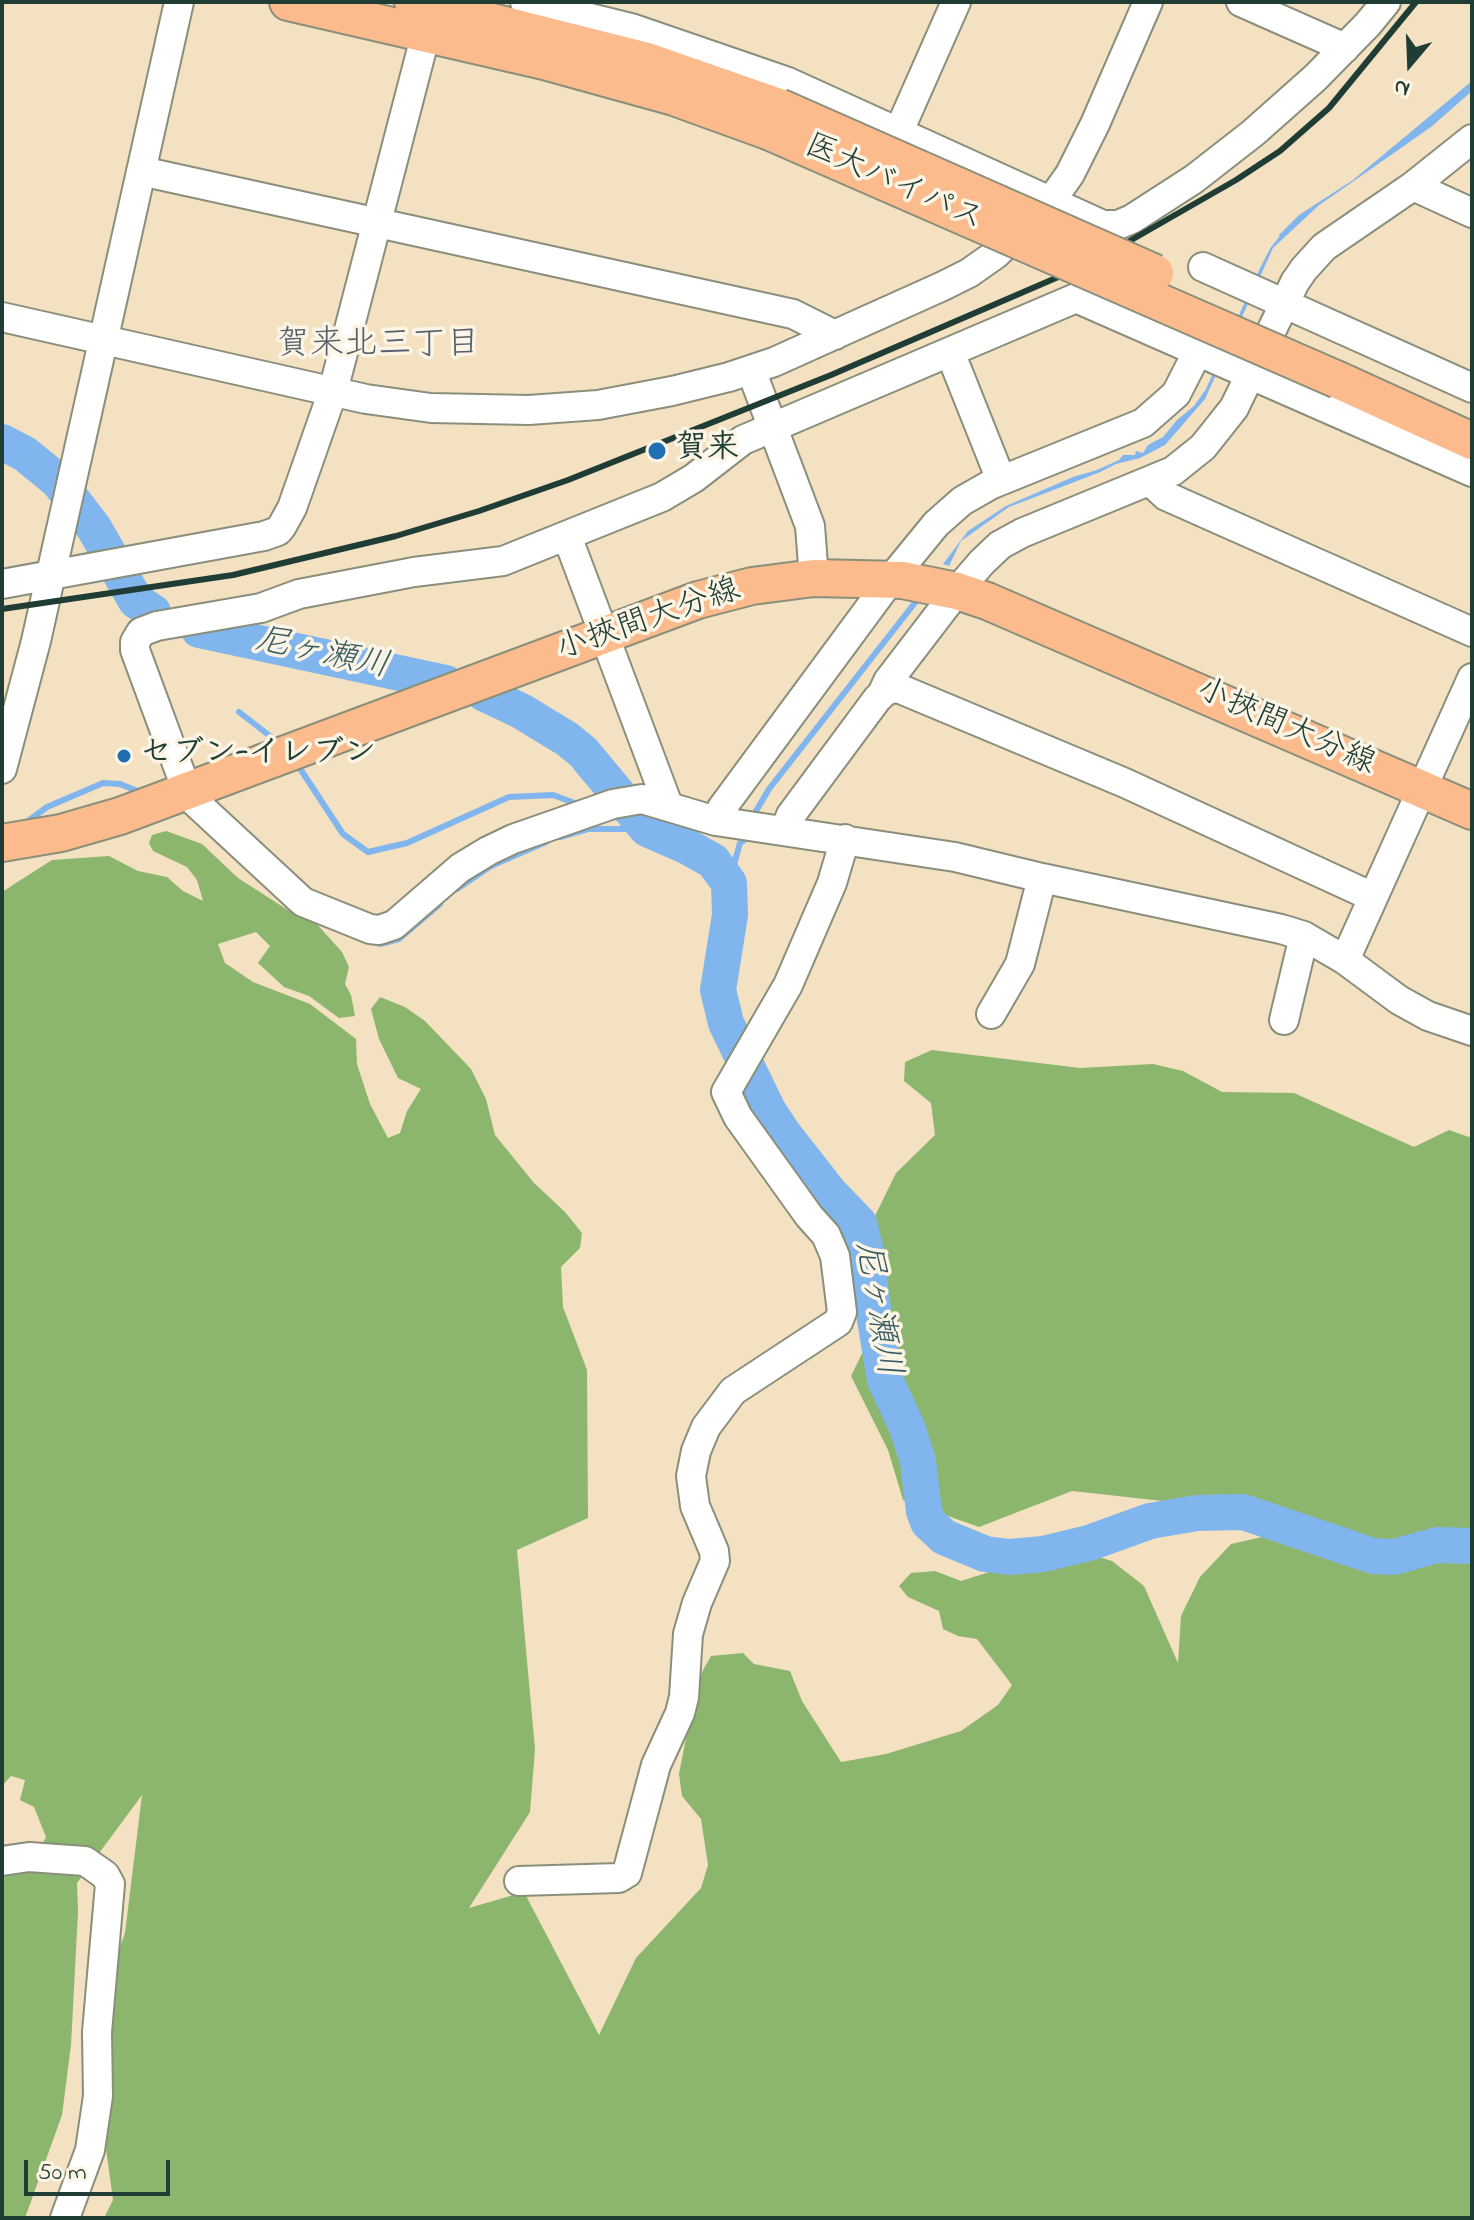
<!DOCTYPE html>
<html>
<head>
<meta charset="utf-8">
<style>
  body { margin:0 }
  #map { position:relative; width:1474px; height:2220px; overflow:hidden; background:#f3e1c2; font-family:"Indie Flower",sans-serif }
  canvas { display:block }
  .frame { position:absolute; inset:0; border:4px solid #1f3d34; pointer-events:none }
  .north { position:absolute; left:1370px; top:24px; width:80px; height:80px; -webkit-text-stroke:6px #fcf5e5; paint-order:stroke; rotate:199deg; font-size:22px; font-weight:700; line-height:32px; text-align:center; color:#1f3d34 }
  .north::after { content:''; display:block; margin:auto; width:28px; height:36px; background:#1f3d34; clip-path:polygon(50% 0,100% 100%,50% 72%,0 100%) }
  .scale { position:absolute; left:24px; top:2160px; width:146px; height:36px; box-sizing:border-box; border:4px solid #1f3d34; border-top:0; padding-left:10px; font-size:24px; line-height:28px; white-space:nowrap; color:#1f3d34; -webkit-text-stroke:6px #fcf5e5; paint-order:stroke }
</style>
</head>
<body>
<div id="map">
<canvas width="1474" height="2220"></canvas>
<div class="frame"></div>
<div class="north">N</div>
<div class="scale">50 m</div>
</div>
<script>
const ctx = document.querySelector('canvas').getContext('2d');
ctx.lineJoin = 'round';
function fillPath(path, color) { ctx.fillStyle = color; ctx.fill(path, 'evenodd'); }
const shape = rows => new Path2D(rows.map(r => 'M' + r).join(''));
function trace(path, color, width, dash) { ctx.strokeStyle = color; ctx.lineWidth = width; ctx.lineCap = dash ? 'butt' : 'round'; ctx.setLineDash(dash || []); ctx.stroke(path); }
function label(font, color, halo, rows, align = 'center') {
  ctx.font = font + ' "Indie Flower","Klee One",sans-serif'; ctx.lineWidth = 7; ctx.setLineDash([]); ctx.textBaseline = 'middle'; ctx.strokeStyle = halo; ctx.fillStyle = color; for (const [text, x, y, turn = 0] of rows) {
    ctx.save(); ctx.translate(x, y); ctx.rotate((+turn || 0) * Math.PI / 180); ctx.textAlign = isNaN(turn) ? turn : align; if (halo) ctx.strokeText(text, 0, 0); ctx.fillText(text, 0, 0); ctx.restore();
  }
}
fillPath(shape([
  [166,831,202,844,238,878,291,912,315,922,342,952,349,967,345,984,351,995,355,1016,339,1018,309,996,284,987,258,963,270,946,256,932,218,944,225,963,253,982,310,1004,356,1039,357,1064,370,1104,388,1138,400,1133,407,1111,421,1089,398,1078,379,1039,371,1009,380,997,405,1007,425,1021,471,1069,486,1099,495,1135,534,1183,565,1212,582,1233,580,1248,561,1267,563,1307,587,1370,588,1518,517,1550,535,1749,530,1812,469,1908,524,1892,599,2035,636,1958,701,1888,708,1865,701,1819,682,1796,679,1774,697,1681,711,1656,743,1653,754,1664,790,1671,802,1701,841,1762,886,1754,961,1731,998,1705,1012,1685,977,1639,958,1636,943,1629,939,1611,908,1597,899,1586,911,1573,935,1571,961,1581,1021,1562,1079,1551,1112,1561,1144,1586,1178,1663,1181,1616,1200,1577,1231,1544,1275,1534,1244,1520,1172,1502,1072,1491,979,1527,903,1500,888,1450,851,1376,884,1309,822,1218,817,1197,836,1199,875,1216,896,1173,935,1135,931,1103,904,1081,905,1062,932,1050,1080,1068,1153,1064,1183,1071,1222,1092,1294,1093,1414,1147,1449,1130,1469,1137,1472,1135,1472,2218,104,2218,113,2200,100,2104,107,1983,125,1933,142,1795,77,1883,78,1912,71,2045,62,2115,25,2218,2,2218,2,1873,33,1862,46,1837,34,1807,20,1800,25,1780,11,1776,2,1786,2,892,52,860,109,856,138,871,167,877,183,891,203,901,197,880,187,867,153,851,149,843,152,835]
]), '#8cb66d');
fillPath(shape([
  [1472,81,1472,91,1431,127,1318,206,1273,248,1205,399,1165,445,1140,458,1116,464,1098,473,1009,507,961,541,949,566,943,564,968,531,1006,506,1073,477,1097,470,1119,460,1123,455,1135,455,1136,451,1143,453,1148,445,1163,437,1177,420,1194,406,1206,389,1260,268,1271,247,1280,236,1278,236,1299,215,1353,180]
]), '#80b5ee');
trace(shape([
  [239,712,279,743],
  [299,767,343,834,368,852,407,843,509,797,553,795,580,805],
  [610,815,647,829],
  [752,818,769,789,921,595],
  [24,824,47,807,103,783,120,784,140,792],
  [560,837,588,829,640,829],
  [729,883,740,843,751,835],
  [457,889,491,866,546,842],
  [374,942,380,944,399,939,440,904]
]), '#80b5ee', 6);
trace(shape([
  [2,442,25,454,58,481,94,528,136,601,153,612],
  [199,630,446,683],
  [483,693,521,711,567,739,583,752,647,829,686,846,713,861,729,883,730,915,718,990,726,1023,768,1110,783,1133,830,1193,859,1223,866,1251,871,1295,885,1380,907,1427,918,1461,924,1511,928,1522,944,1537,985,1554,1010,1557,1043,1554,1089,1543,1150,1521,1197,1513,1243,1512,1373,1556,1394,1557,1437,1545,1472,1546]
]), '#80b5ee', 36);
const minor = shape([
  [525,2,631,28,788,82,1103,225,1118,225,1132,219,1194,179,1253,133,1315,78,1368,24,1386,2],
  [1241,2,1345,48],
  [899,131,956,2],
  [141,171,793,314,835,335],
  [1413,186,1472,139],
  [1203,267,1472,388],
  [2,317,366,399,431,408,529,410,598,405,672,391,729,377,774,362,943,286,969,273,996,254,1051,201,1070,174,1095,124,1148,2],
  [950,352,1001,480],
  [751,370,810,526,814,578],
  [1472,472,1076,298,743,440,694,478,662,497,503,561,414,572,299,594,261,608,157,626,141,632,135,642,135,650,187,791,195,802,303,902,370,929,379,930,394,925,460,868,488,851,513,839,613,804,642,799,716,821,955,857,1042,878,1281,929,1304,936,1345,960,1399,1000,1428,1016,1472,1031],
  [1151,482,1166,496,1472,632],
  [567,536,668,805],
  [2,584,264,536,278,531,282,526,292,508,333,391,431,14],
  [882,694,888,681,957,591,982,562,1000,545,1022,533,1173,471,1203,447,1234,408,1295,282,1304,269,1324,247,1413,186,1472,213],
  [2,769,36,641,179,2],
  [716,821,722,808,891,579,936,524,962,501,990,485,1143,423,1176,394,1198,351],
  [785,829,791,815,877,699,886,690,898,688,1125,783,1373,897],
  [1345,960,1472,678],
  [991,1014,1020,964,1042,878],
  [1284,1020,1304,936],
  [2,1861,29,1857,85,1861,105,1875,110,1884,97,2032,98,2096,90,2150,65,2218],
  [519,1881,619,1878,627,1873,656,1765,680,1713,684,1697,688,1634,697,1603,715,1561,714,1551,695,1506,691,1476,696,1451,706,1427,733,1391,838,1322,842,1312,835,1256,826,1235,809,1216,738,1117,726,1092,788,985,832,883,845,839]
]);
const major = shape([
  [288,2,544,61,674,97,768,131],
  [413,2,647,61,779,107],
  [1338,380,1472,441],
  [2,843,61,833,120,816,698,600,752,586,814,578,902,580,957,591,987,601,1472,811]
]);
trace(minor, '#898f7b', 32);
trace(major, '#898f7b', 40);
trace(minor, '#fff', 28);
trace(major, '#fbbb8c', 36);
trace(shape([
  [2,609,233,575,396,536,479,511,568,480,831,375,1093,262,1236,180,1280,151,1329,108,1416,2]
]), '#1f3d34', 6);
const majorBridge = shape([
  [779,107,1155,273],
  [768,131,1338,380]
]);
trace(majorBridge, '#898f7b', 40, []);
trace(majorBridge, '#fbbb8c', 36);
for (const [x, y, r, color] of [
  [657,451,10,"#1f6fb2"],
  [124,756,8,"#1f6fb2"]
]) { const dot = new Path2D(); dot.arc(x, y, r, 0, 2 * Math.PI); ctx.fillStyle = color; ctx.fill(dot); trace(dot, '#fcf5e5', 3); }
label('32px', '#1f3d34', '#fcf5e5', [
  ["医大バイパス",893,185,24],
  ["小挾間大分線",649,622,-19],
  ["小挾間大分線",1285,729,24]
]);
label('bold 32px', '#1f3d34', '#fcf5e5', [
  ["賀来",675,451],
  ["セブン-イレブン",140,756]
], 'left');
label('34px', '#565f6c', '#fcf5e5', [
  ["賀来北三丁目",378,347]
]);
label('italic 34px', '#375b62', '#fcf5e5', [
  ["尼ヶ瀬川",322,656,12],
  ["尼ヶ瀬川",875,1309,80]
]);
</script>
</body>
</html>
